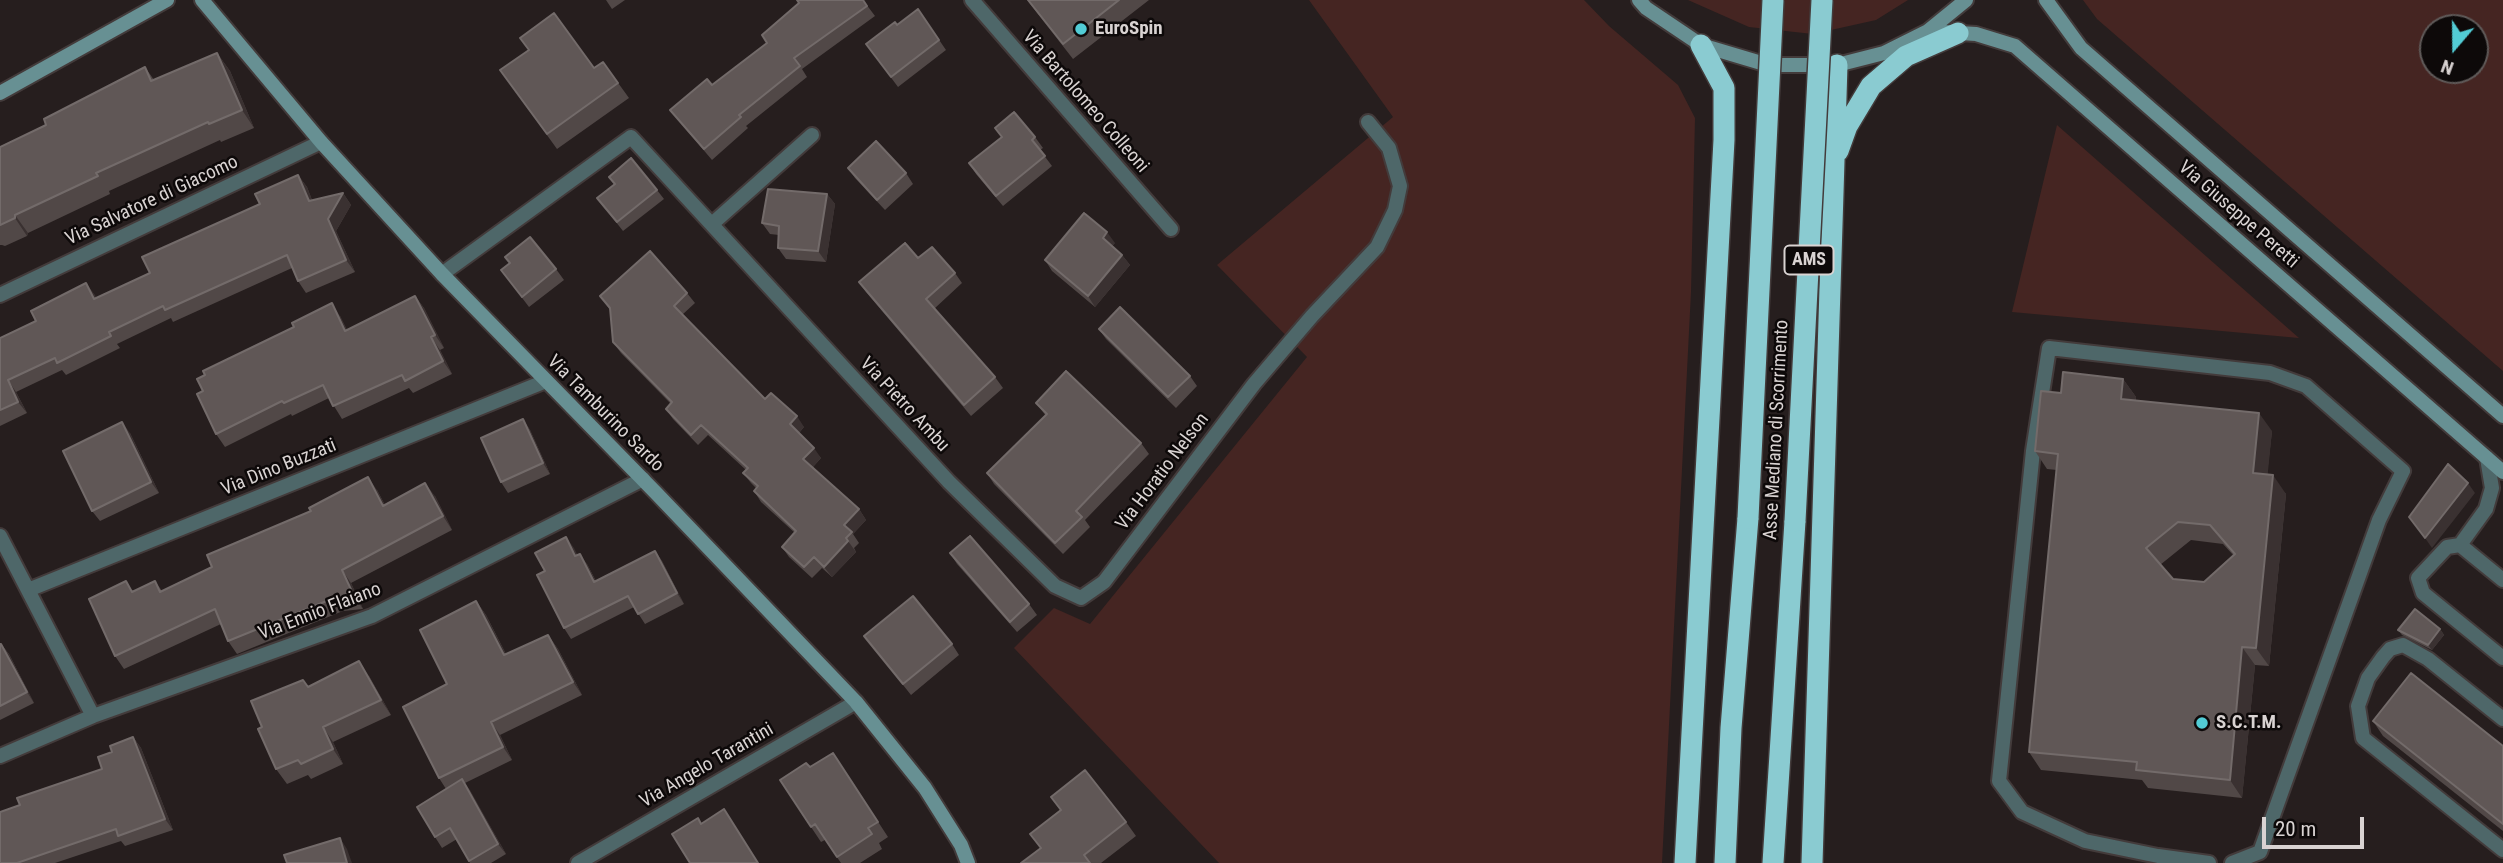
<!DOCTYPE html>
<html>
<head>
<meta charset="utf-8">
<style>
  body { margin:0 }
  #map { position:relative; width:2503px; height:863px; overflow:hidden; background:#261e1e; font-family:"Roboto Condensed",sans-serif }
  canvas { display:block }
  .north { position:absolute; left:2419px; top:14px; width:70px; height:70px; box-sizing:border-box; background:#0d0909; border:2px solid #5f5a59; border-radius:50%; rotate:200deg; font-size:19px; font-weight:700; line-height:28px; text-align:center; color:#d9d3d2 }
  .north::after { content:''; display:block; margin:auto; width:24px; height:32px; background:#52ccd5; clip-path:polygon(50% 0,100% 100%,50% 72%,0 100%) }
  .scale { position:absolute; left:2262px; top:817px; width:102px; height:32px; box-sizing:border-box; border:4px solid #d9d3d2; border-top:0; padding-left:9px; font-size:21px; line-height:24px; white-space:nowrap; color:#d9d3d2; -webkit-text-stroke:5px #0d0909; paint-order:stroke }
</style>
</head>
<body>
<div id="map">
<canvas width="2503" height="863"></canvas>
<div class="north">N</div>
<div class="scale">20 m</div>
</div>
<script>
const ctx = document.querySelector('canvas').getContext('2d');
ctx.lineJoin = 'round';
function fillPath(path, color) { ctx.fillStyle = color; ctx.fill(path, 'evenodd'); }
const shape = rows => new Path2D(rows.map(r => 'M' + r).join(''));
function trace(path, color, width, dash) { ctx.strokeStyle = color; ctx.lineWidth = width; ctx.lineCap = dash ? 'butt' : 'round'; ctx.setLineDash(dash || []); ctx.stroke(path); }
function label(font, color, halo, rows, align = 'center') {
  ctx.font = font + ' "Roboto Condensed",sans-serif'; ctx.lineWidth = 5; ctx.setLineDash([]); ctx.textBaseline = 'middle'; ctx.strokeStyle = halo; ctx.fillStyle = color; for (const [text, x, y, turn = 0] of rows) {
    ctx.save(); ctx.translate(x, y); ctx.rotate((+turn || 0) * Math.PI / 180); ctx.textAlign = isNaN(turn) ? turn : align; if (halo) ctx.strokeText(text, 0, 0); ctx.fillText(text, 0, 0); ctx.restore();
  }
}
fillPath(shape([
  [1309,0,1584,0,1609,26,1678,85,1695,118,1691,292,1662,863,1219,863,1014,648,1054,608,1090,624,1307,357,1217,265,1393,117],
  [1688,0,1908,0,1876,20,1813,34,1749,27],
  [2083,0,2503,0,2503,371,2097,19],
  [2433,28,2475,28,2475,70,2433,70],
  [2057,125,2299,338,2012,312]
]), '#452522');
const lane = shape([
  [2460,545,2486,509,2492,488,2487,458],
  [2503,580,2460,545,2447,547,2418,578,2423,593,2503,658],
  [2503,719,2428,659,2403,645,2390,649,2383,657,2368,678,2358,706,2363,738,2503,850],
  [2209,863,2158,856,2085,841,2022,812,1999,781,2033,451,2049,348,2270,373,2306,386,2403,471,2379,520,2260,852,2232,863]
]);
const street = shape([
  [972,0,1171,229],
  [712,224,812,135],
  [442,274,631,137,949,482,1055,586,1081,598,1104,582,1254,384,1312,316,1377,247,1395,210,1400,186,1389,148,1368,122],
  [0,295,321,142],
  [0,536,93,716],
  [28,590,546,381],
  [0,756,93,716,372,616,643,479],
  [578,863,856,702]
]);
const secondary = shape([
  [202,0,321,142,442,274,657,494,856,702,925,788,961,845,968,863],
  [1639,0,1646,8,1701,45,1768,65,1837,65,1884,53,1928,31,1966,0],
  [2046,0,2081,48,2503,416],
  [1928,31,1976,34,2015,46,2503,472],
  [0,93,167,0]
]);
const highway = shape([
  [1838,151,1847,126,1871,86,1906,56,1958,33],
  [1685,863,1724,140,1724,88,1701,45],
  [1725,863,1731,728,1748,518],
  [1773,863,1795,521],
  [1812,863,1837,65]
]);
trace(lane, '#433b3b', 18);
trace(street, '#433b3b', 18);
trace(secondary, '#433b3b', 18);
trace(highway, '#433b3b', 24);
trace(lane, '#4e6769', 14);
trace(street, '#4e6769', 14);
trace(secondary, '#679093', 14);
trace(highway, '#8acbd1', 21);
const highwayBridge = shape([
  [1748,518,1773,0],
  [1795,521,1822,0]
]);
trace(highwayBridge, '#433b3b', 24, []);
trace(highwayBridge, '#8acbd1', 21);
fillPath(shape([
  [606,0,625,0,612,9],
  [796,0,863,0,875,16,802,69,807,77,746,126,748,128,712,160,678,120,670,110,712,85,767,43,799,3],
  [1027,0,1149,0,1073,59],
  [918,9,946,50,898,87,866,44,897,25],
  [217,53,230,71,254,128,221,142,220,140,109,191,110,194,28,233,27,236,5,246,2,245,0,245,0,147,46,125,145,67,154,80],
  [603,62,629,98,557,149,500,70,594,68],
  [995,128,1035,137,1043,148,1040,150,1052,166,1003,206,976,174,969,163,1001,137],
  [848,168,906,173,913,184,885,210,855,178],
  [298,175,307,187,312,200,343,193,351,205,336,231,355,272,306,293,298,281,292,268,173,322,171,318,117,344,120,348,66,375,62,370,16,392,27,413,0,426,0,338,36,321,86,283,96,298,150,273,260,204],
  [609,177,657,190,664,199,623,231,597,198,614,184],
  [827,194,835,204,826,262,786,259,778,248,779,235,770,234,762,223],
  [1115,243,1112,246,1122,255,1130,265,1095,307,1052,271,1045,260],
  [918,258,955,273,962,283,934,309,995,377,1003,388,971,416,866,292,859,282],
  [556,269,564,280,529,307,501,270],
  [687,293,695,303,682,315,765,399,804,427,799,433,821,458,813,467,859,509,866,520,853,534,859,543,854,548,856,552,832,577,822,568,812,578,789,557,782,547,795,533,761,502,754,491,756,488,751,483,743,473,746,470,708,435,698,445,673,419,666,409,671,404,621,353,613,342,610,310,600,296],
  [415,296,424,308,444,348,440,350,452,374,413,393,409,388,342,419,329,398,292,416,291,414,225,447,216,434,203,391,340,316,347,330],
  [1099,329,1190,376,1197,386,1176,408,1106,339],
  [2123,379,2136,397,2136,401,2272,431,2267,475,2286,494,2269,666,2255,665,2242,798,2148,788,2142,780,2041,770,2029,752,2057,470,2047,469,2035,451,2061,393],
  [2191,540,2223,544,2234,556,2204,582,2173,579,2160,565],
  [1036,403,1141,443,1149,454,1085,520,1090,527,1063,554,994,484,987,473,1046,416],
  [523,419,530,430,550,474,508,493,501,482],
  [130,433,159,493,100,521,92,511],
  [377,490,385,505,435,496,452,530,351,583,363,609,343,611,237,654,228,641,221,624,124,669,115,656,133,591,155,581,162,591],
  [566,537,577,555,587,564,596,581,655,551,662,561,684,604,645,624,634,607,571,639,564,628,545,571],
  [950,553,1029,604,1037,615,1017,632,957,564],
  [476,601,486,615,506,654,548,635,558,649,582,695,500,735,512,760,465,783,506,854,491,863,470,863,457,839,442,848,435,837,446,789,439,778,447,684],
  [2440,629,2444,635,2432,650,2402,635,2398,630],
  [864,636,952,644,959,655,911,695],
  [0,644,1,644,9,654,34,703,0,720],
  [369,676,391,715,333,742,343,764,311,779,308,775,287,784,276,769,262,727,308,687],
  [2373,721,2503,746,2503,831,2383,736],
  [133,737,141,748,173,830,125,846,121,841,55,863,0,863,20,805,102,769,112,752],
  [843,768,888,837,879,843,882,849,860,863,841,863,825,840,821,842,811,827],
  [1051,797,1126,822,1136,836,1101,863,1021,863,1040,848,1030,834,1060,810]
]), '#514847');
fillPath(shape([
  [217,53,230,71,254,128,242,110],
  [298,175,307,187,317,213,309,201],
  [343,193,351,205,336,231,355,272,346,260,328,219],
  [827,194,835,204,826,262,818,251],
  [15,215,28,233,27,236,15,218],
  [1107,232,1115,243,1110,249,1103,238],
  [1122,255,1130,265,1095,307,1088,296],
  [86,283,95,295,102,311,94,299],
  [415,296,424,308,444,348,435,335],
  [332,303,340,316,354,344,345,331],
  [431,337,440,350,452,374,443,361],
  [2123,379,2136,397,2134,417,2121,399],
  [8,380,16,392,27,413,18,402],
  [2259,413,2272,431,2266,491,2253,473],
  [797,416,804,427,797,435,790,424],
  [523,419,530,430,550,474,543,463],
  [122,422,130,433,159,493,151,482],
  [814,448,821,458,811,469,803,459],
  [2273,475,2286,494,2269,666,2256,648],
  [368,477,377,490,392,519,383,506],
  [425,483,435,496,452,530,443,516],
  [2468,483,2475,493,2432,548,2425,538],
  [859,509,866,520,853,534,844,525],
  [566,537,574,548,583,566,575,556],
  [848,541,856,552,832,577,824,567],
  [655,551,662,561,684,604,677,593],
  [580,554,587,564,602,593,594,582],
  [342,570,351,583,363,609,354,596],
  [476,601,486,615,513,668,504,655],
  [2440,629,2444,635,2432,650,2428,645],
  [548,635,558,649,582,695,573,682],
  [1,644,9,654,34,703,27,692],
  [2242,647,2255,665,2242,798,2230,780],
  [359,661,369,676,391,715,381,700],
  [491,722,500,735,512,760,503,747],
  [323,727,333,742,343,764,333,749],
  [133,737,141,748,173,830,165,819],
  [462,779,470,790,506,854,498,844],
  [340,838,347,849,352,863,347,863]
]), '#3a3131');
const building = shape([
  [797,0,863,0,867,6,794,58,800,66,739,115,741,117,704,149,670,110,707,79,712,85,767,43,762,35,799,3,797,0],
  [1028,0,1119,0,1063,44,1028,0],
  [918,9,939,40,891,77,866,44,895,22,897,25,918,9],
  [554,13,594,68,603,62,618,83,547,134,500,70,529,50,520,38,554,13],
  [217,53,242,110,209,124,208,122,96,173,98,176,15,215,15,218,0,225,0,147,46,125,44,119,145,67,151,81,217,53],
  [1014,112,1035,137,1032,140,1045,156,996,196,969,163,1002,137,995,128,1014,112],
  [876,141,906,173,877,200,848,168,876,141],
  [631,158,657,190,617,222,597,198,615,184,609,177,631,158],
  [298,175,309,201,343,193,328,219,346,260,298,281,287,255,165,310,163,306,109,332,111,336,57,363,55,358,8,380,18,402,0,410,0,338,36,321,31,311,86,283,94,299,150,273,142,257,260,204,255,194,298,175],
  [768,189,827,194,818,251,778,248,779,226,762,223,768,189],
  [1084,213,1107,232,1103,238,1122,255,1088,296,1045,260,1084,213],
  [530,237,556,269,522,297,501,270,510,263,505,257,530,237],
  [905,243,918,258,932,247,955,273,926,299,995,377,964,405,859,282,905,243],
  [650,251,687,293,674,306,765,399,771,393,797,416,790,424,814,448,803,459,859,509,844,525,852,532,846,538,848,541,824,567,814,557,804,567,782,547,796,531,754,491,758,486,743,473,748,468,701,425,691,435,666,409,672,402,613,342,610,308,600,296,650,251],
  [415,296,435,335,431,337,443,361,405,381,402,375,333,406,323,385,284,403,282,401,216,434,197,394,203,391,197,379,205,375,203,371,294,327,292,323,332,303,345,331,415,296],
  [1120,307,1190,376,1168,397,1099,329,1120,307],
  [1066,371,1141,443,1076,511,1082,517,1055,543,987,473,1047,414,1036,403,1066,371],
  [2063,372,2123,379,2121,399,2259,413,2253,473,2273,475,2256,648,2242,647,2230,780,2136,770,2137,762,2029,752,2058,454,2035,451,2041,391,2061,393,2063,372],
  [2178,522,2210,525,2235,554,2204,582,2173,579,2146,548,2178,522],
  [523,419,543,463,501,482,481,438,523,419],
  [122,422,151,482,92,511,63,451,122,422],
  [2448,464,2468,483,2425,538,2409,517,2448,464],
  [368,477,383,506,425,483,443,516,342,570,354,596,334,598,228,641,215,609,115,656,89,599,126,581,132,592,155,581,160,592,212,567,207,555,311,511,309,508,368,477],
  [970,536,1029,604,1010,622,950,553,970,536],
  [566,537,575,556,580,554,594,582,655,551,677,593,638,614,628,596,564,628,537,575,545,571,535,553,566,537],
  [913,596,952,644,903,684,864,636,913,596],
  [476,601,504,655,548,635,573,682,491,722,503,747,439,778,403,707,447,684,420,630,476,601],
  [2415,609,2440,629,2428,645,2398,630,2415,609],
  [0,644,1,644,27,692,0,706,0,644],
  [359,661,381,700,323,727,333,749,301,764,298,760,276,769,258,729,262,727,251,701,303,680,308,687,359,661],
  [2411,673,2503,746,2503,824,2373,721,2411,673],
  [133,737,165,819,118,836,116,829,17,863,0,863,0,812,20,805,17,798,102,769,98,757,112,752,110,746,133,737],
  [833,753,878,822,868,828,872,834,837,857,815,824,811,827,780,780,806,763,810,767,833,753],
  [1085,770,1126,822,1084,855,1090,863,1021,863,1041,848,1030,834,1061,810,1051,797,1085,770],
  [462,779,498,844,469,861,450,828,435,837,417,807,462,779],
  [724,809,758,863,690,863,672,834,698,818,701,824,724,809],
  [340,838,347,863,287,863,284,855,340,838]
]);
fillPath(building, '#605756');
trace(building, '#736b6a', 2);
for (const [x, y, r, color] of [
  [1081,29,7,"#52ccd5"],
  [2202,723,7,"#52ccd5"]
]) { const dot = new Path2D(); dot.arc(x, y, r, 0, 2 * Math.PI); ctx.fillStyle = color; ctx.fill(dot); trace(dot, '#0d0909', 2.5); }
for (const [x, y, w] of [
  [1809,260,49]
]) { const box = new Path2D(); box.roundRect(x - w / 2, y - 14.5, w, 29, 5); ctx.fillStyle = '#0d0909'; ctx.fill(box); trace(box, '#d9d3d2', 2); }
label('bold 18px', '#d9d3d2', null, [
  ["AMS",1809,260]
]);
label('bold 19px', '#d9d3d2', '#0d0909', [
  ["EuroSpin",1095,29],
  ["S.C.T.M.",2216,723]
], 'left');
label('19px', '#d9d3d2', '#0d0909', [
  ["Via Bartolomeo Colleoni",1085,102,49],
  ["Via Salvatore di Giacomo",152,201,-25],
  ["Via Giuseppe Peretti",2238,215,41],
  ["Via Pietro Ambu",904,405,47],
  ["Via Tamburino Sardo",605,414,45],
  ["Asse Mediano di Scorrimento",1777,430,-87],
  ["Via Dino Buzzati",279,468,-22],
  ["Via Horatio Nelson",1163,472,-53],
  ["Via Ennio Flaiano",320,612,-21],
  ["Via Angelo Tarantini",707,766,-30]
]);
</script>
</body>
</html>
